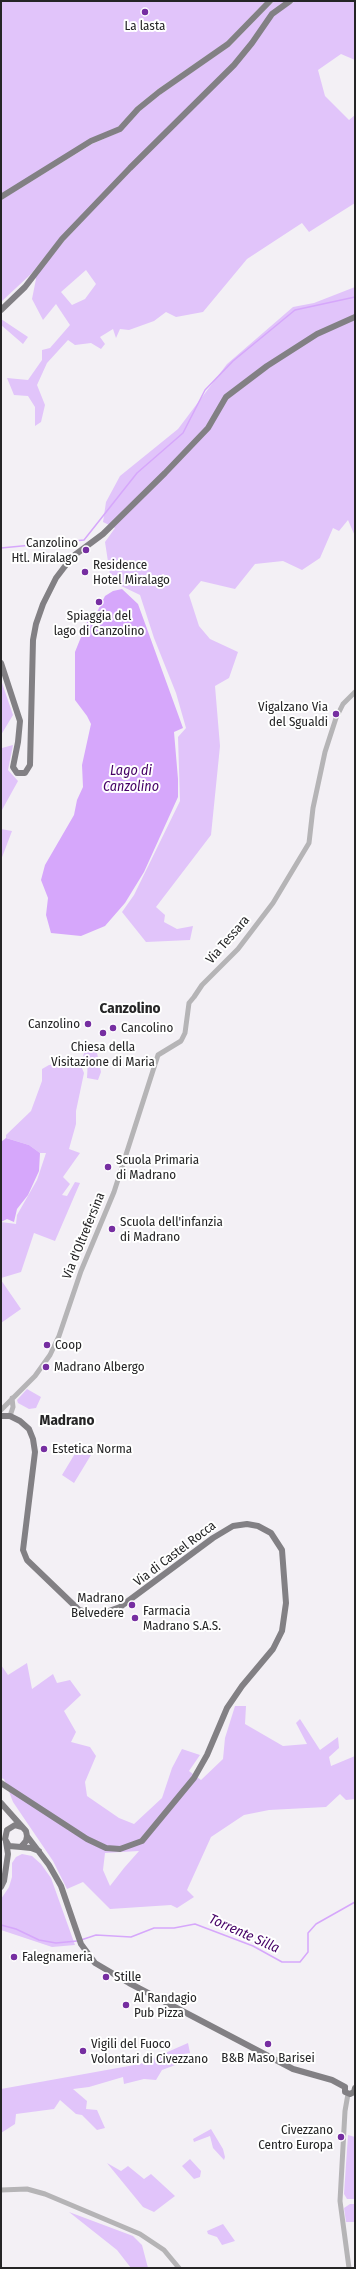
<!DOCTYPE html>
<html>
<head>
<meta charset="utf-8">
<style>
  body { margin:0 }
  #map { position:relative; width:356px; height:2269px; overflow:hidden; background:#f3f0f5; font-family:"Fira Sans Condensed",sans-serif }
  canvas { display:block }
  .frame { position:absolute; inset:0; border:2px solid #252526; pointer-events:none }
</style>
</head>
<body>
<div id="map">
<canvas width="356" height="2269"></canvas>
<div class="frame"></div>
</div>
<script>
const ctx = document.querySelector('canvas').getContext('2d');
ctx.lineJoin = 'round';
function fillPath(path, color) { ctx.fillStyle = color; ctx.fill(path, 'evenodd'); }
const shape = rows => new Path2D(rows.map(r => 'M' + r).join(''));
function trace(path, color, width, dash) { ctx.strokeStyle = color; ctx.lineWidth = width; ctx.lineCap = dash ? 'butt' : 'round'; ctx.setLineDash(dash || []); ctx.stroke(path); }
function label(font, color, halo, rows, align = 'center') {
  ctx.font = font + ' "Fira Sans Condensed",sans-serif'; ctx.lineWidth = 4; ctx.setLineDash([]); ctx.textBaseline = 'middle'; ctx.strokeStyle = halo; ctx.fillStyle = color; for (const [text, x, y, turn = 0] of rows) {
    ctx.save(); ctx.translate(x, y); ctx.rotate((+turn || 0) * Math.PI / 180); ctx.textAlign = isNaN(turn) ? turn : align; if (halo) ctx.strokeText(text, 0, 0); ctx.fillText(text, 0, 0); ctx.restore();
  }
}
fillPath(shape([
  [1,1,266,1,226,42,158,89,136,107,118,127,1,194],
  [274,1,286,1,270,13,250,42,232,63,60,238,31,274,1,302,1,200,92,144,122,131,140,111,161,94,230,46],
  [295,1,355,1,355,60,341,54,318,70,325,96,349,120,355,115,355,203,309,232,302,223,247,259,203,312,176,317,166,312,154,321,129,330,120,329,116,338,113,329,100,337,105,344,101,349,91,343,75,345,68,340,47,363,37,385,45,405,41,422,35,426,35,407,28,396,14,395,7,378,28,380,42,360,42,350,50,348,70,325,56,304,43,320,32,299,36,279,35,277,64,241,132,169,235,66,273,16],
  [86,270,96,284,85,299,72,305,61,292],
  [355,287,355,536,348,520,339,531,333,528,320,558,302,570,283,561,255,564,235,589,201,581,189,595,199,626,210,639,238,652,229,678,215,686,220,746,211,835,156,907,165,915,164,922,177,929,193,926,190,940,146,942,122,912,134,895,180,801,178,737,186,728,176,693,154,638,140,595,111,581,105,542,115,528,103,522,106,502,120,476,178,429,227,364,293,307,314,303],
  [1,319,28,337,23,344,1,325],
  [1,680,13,715,1,735],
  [1,740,2,748,13,745,8,770,18,781,2,810,1,828],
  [1,829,12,831,1,860],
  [87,1045,96,1048,101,1072,98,1080,87,1078,88,1059,83,1056],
  [79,1061,84,1073,76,1111,76,1124,69,1149,80,1153,63,1177,70,1184,62,1195,67,1196,75,1182,80,1183,55,1241,34,1233,21,1272,1,1278,1,1222,16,1224,17,1215,37,1180,46,1153,40,1153,29,1145,6,1138,6,1135,31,1111,42,1081,42,1069,49,1065],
  [1,1280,21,1309,1,1323],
  [27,1389,41,1397,36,1408,29,1409,18,1403,17,1400],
  [79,1447,91,1455,74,1483,62,1475],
  [27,1663,32,1689,53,1674,57,1683,70,1680,81,1695,64,1711,76,1732,71,1742,90,1747,96,1756,85,1782,87,1796,119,1818,134,1824,162,1798,172,1768,182,1749,200,1755,189,1771,201,1780,223,1759,225,1738,235,1706,246,1706,245,1724,283,1746,307,1744,296,1723,300,1719,320,1750,338,1737,339,1748,329,1757,331,1766,355,1756,355,1799,346,1800,340,1794,326,1807,269,1810,244,1815,211,1837,187,1890,194,1897,177,1908,171,1905,110,1909,83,1882,67,1889,53,1861,13,1802,4,1779,1,1778,1,1665,8,1675],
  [139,1851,124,1868,110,1886,103,1870,105,1853],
  [22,1854,32,1856,41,1864,51,1878,75,1945,52,1947,1,1930,1,1899,9,1887,12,1877,12,1863,16,1857],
  [188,2043,190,2053,177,2055,178,2064,162,2070,156,2080,144,2079,124,2084,123,2077,89,2087,73,2089,87,2101,86,2109,97,2110,105,2128,97,2130,82,2115,76,2114,60,2100,54,2109,16,2114,15,2124,1,2133,1,2089,140,2064],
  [211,2129,223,2149,225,2157,224,2160,213,2148,210,2136,194,2142,193,2139],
  [348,2135,355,2137,355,2199,347,2199,344,2194],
  [190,2159,201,2171,200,2177,194,2179,182,2166],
  [107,2163,121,2171,128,2166,144,2179,151,2174,175,2196,154,2212,143,2207],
  [350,2204,355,2204,355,2222,346,2222,344,2208],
  [69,2212,133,2236,142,2245,148,2268,131,2268,117,2250],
  [223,2224,235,2241,222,2245,217,2237,208,2234,207,2231]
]), '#e1c4fa');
fillPath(shape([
  [122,589,138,604,183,728,174,732,178,779,178,797,144,872,125,903,105,926,81,936,51,933,46,915,48,898,41,880,45,865,74,815,77,800,83,787,82,765,91,724,87,716,75,700,75,652,87,622,97,612,105,596,113,591],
  [6,1138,29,1145,40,1153,39,1171,28,1195,17,1209,14,1222,7,1219,1,1222,1,1142]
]), '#d6a7fb');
trace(shape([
  [1,548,84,540,137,473,183,433,205,390,233,361,295,310,355,297],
  [1,1925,16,1929,39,1940,56,1943,77,1941],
  [81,1940,96,1935,131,1937,154,1928,174,1928,195,1924,253,1946,282,1962,300,1962,308,1952,308,1933,316,1924,355,1902]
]), '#d6a7fb', 1.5);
trace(shape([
  [1,1410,35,1376,50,1355,59,1336,81,1271,114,1192,158,1055,181,1041,185,1033,189,1003,194,997,202,985,238,949,273,903,309,843,313,808,325,752,336,718,343,704,355,692],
  [10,1416,13,1407,12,1398],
  [348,2094,345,2111,340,2201,349,2268],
  [1,2190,27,2189,45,2194,140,2234,164,2250,179,2268]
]), '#b5b4b6', 5);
trace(shape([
  [1,197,91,141,120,129,138,109,159,92,228,44,270,1],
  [1,310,25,287,62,239,130,168,234,65,252,43,272,14,290,1],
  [1,663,20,721,18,742,13,767,17,773,25,773,30,765,33,640,36,624,43,604,56,578,72,557,103,534,165,473,208,428,226,397,267,366,317,334,355,317],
  [1,1416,10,1416,20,1421,29,1429,33,1439,35,1452,23,1550,27,1560,79,1610,98,1615,120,1607,213,1538,233,1526,247,1524,258,1526,271,1533,282,1550,286,1603,282,1631,273,1649,242,1686,227,1708,207,1755,194,1778,142,1841,120,1849,106,1848,87,1839,1,1783],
  [1,1803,26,1831,27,1836,26,1841,21,1847,9,1846,5,1839,7,1830,15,1825,22,1827],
  [27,1836,49,1865,61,1886,81,1944,95,1963,129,1983,293,2069,332,2080,345,2087],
  [21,1847,31,1848,39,1851],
  [1,1887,4,1881,8,1854,6,1842],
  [345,2087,345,2092,350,2094,354,2092,355,2088]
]), '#828084', 6);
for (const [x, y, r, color] of [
  [145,12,4,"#762ea1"],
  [86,550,4,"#762ea1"],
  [85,572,4,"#762ea1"],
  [99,602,4,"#762ea1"],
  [336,714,4,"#762ea1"],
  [88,1024,4,"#762ea1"],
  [113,1028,4,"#762ea1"],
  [103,1033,4,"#762ea1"],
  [108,1167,4,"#762ea1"],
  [112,1229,4,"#762ea1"],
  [47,1345,4,"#762ea1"],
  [46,1367,4,"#762ea1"],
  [44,1449,4,"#762ea1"],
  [132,1605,4,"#762ea1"],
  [135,1618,4,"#762ea1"],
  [14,1957,4,"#762ea1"],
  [106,1977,4,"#762ea1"],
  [126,2005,4,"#762ea1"],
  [268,2044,4,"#762ea1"],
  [83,2051,4,"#762ea1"],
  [341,2137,4,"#762ea1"]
]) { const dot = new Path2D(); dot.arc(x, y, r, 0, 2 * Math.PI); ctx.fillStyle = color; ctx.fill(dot); trace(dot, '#fff', 1.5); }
label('13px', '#252526', '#fff', [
  ["La lasta",145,26,"center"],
  ["Canzolino",78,543,"right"],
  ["Htl. Miralago",78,558,"right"],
  ["Residence",93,565],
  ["Hotel Miralago",93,580],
  ["Spiaggia del",99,616,"center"],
  ["lago di Canzolino",99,631,"center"],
  ["Vigalzano Via",328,707,"right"],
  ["del Sgualdi",328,722,"right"],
  ["Canzolino",80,1024,"right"],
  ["Cancolino",121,1028],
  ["Chiesa della",103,1047,"center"],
  ["Visitazione di Maria",103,1062,"center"],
  ["Scuola Primaria",116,1160],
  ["di Madrano",116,1175],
  ["Scuola dell'infanzia",120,1222],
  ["di Madrano",120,1237],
  ["Coop",55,1345],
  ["Madrano Albergo",54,1367],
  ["Estetica Norma",52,1449],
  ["Madrano",124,1598,"right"],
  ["Belvedere",124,1613,"right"],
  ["Farmacia",143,1611],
  ["Madrano S.A.S.",143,1626],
  ["Falegnameria",22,1957],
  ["Stille",114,1977],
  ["Al Randagio",134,1998],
  ["Pub Pizza",134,2013],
  ["Vigili del Fuoco",91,2044],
  ["Volontari di Civezzano",91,2059],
  ["B&B Maso Barisei",268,2058,"center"],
  ["Civezzano",333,2130,"right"],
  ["Centro Europa",333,2145,"right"]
], 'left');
label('13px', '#252526', '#fff', [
  ["Via Tessara",228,940,-49],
  ["Via d'Oltrefersina",84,1236,-68],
  ["Via di Castel Rocca",175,1554,-37]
]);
label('italic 14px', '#450066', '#fff', [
  ["Lago di",131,771],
  ["Canzolino",131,787],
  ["Torrente Silla",244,1934,24]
]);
label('bold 15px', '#252526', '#fff', [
  ["Canzolino",130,1009],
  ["Madrano",67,1421]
]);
</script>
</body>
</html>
